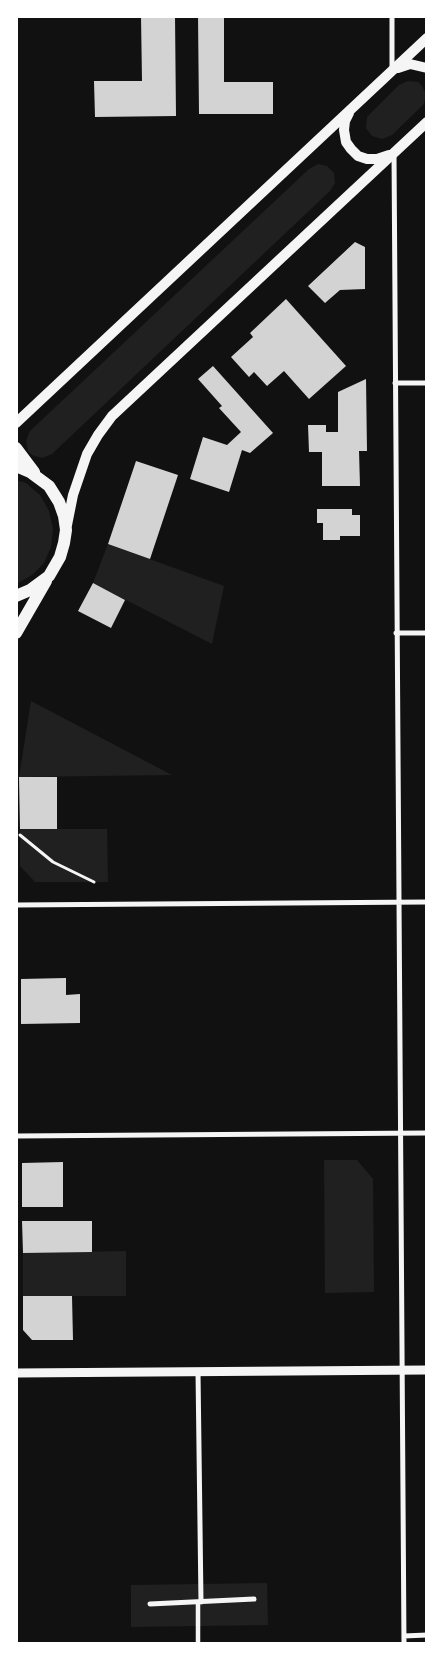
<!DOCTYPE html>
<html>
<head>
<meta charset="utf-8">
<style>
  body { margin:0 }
  #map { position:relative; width:443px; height:1660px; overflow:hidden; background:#111; font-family:"Roboto Condensed",sans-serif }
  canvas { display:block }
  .frame { position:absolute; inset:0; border:18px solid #fff; pointer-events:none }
</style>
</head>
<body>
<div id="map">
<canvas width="443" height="1660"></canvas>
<div class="frame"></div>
</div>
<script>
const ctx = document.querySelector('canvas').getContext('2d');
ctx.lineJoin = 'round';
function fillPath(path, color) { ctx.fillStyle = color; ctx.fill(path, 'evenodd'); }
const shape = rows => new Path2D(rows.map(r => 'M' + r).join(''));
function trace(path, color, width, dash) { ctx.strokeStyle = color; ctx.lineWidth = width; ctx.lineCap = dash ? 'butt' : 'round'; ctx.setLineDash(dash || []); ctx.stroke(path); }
fillPath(shape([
  [408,81,418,82,422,86,426,94,424,104,392,135,382,139,372,136,366,128,367,117,399,85],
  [318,164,327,166,334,173,335,183,330,191,52,454,42,458,32,455,28,451,26,441,30,431,309,169],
  [16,480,26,483,40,495,49,511,53,529,51,547,44,563,32,575,16,584],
  [108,544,224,586,212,644,93,583],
  [31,701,172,775,19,777],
  [20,829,107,829,108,882,35,882,20,866],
  [324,1160,357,1160,373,1179,374,1292,325,1293],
  [126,1251,126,1296,23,1296,23,1253],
  [267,1583,268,1625,131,1627,131,1585]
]), '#202020');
fillPath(shape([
  [141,16,175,16,176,116,95,117,94,81,142,81],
  [198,16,224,16,224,82,273,82,273,114,199,114],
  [355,242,365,247,365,289,340,290,325,303,308,286],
  [286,299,346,366,309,399,284,371,267,386,254,372,249,377,231,357,253,337,250,333],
  [213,366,273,433,250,453,242,450,229,492,190,479,203,437,227,445,241,432,219,408,222,406,198,379],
  [366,379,367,451,359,451,360,486,322,486,322,452,309,452,308,425,326,425,326,432,338,432,338,392],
  [136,461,178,475,150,559,108,544],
  [317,509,352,509,352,515,360,515,360,536,340,536,340,540,323,540,323,523,317,523],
  [93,583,125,600,111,628,78,611],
  [19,777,57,777,57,829,20,829],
  [66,978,66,995,80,994,80,1023,21,1024,21,979],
  [63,1162,63,1207,22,1207,22,1163],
  [22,1221,92,1221,92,1252,23,1253],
  [23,1296,72,1296,73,1340,32,1340,23,1330]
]), '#d3d3d3');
trace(shape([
  [20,835,53,862,94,882]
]), '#f5f5f5', 3);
trace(shape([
  [198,1644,198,1602]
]), '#f5f5f5', 4.5);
trace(shape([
  [392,16,392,68],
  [394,153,404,1644],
  [395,383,427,383],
  [396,633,427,633],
  [16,905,427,902],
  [16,1136,427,1133],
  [198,1372,201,1602],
  [150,1604,254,1599],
  [404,1636,427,1635]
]), '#f5f5f5', 5);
trace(shape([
  [16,1373,427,1370]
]), '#f5f5f5', 9);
trace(shape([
  [398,68,410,64,427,68],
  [349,113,345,121,344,130,346,142,351,149,358,156,367,159,377,159,389,155],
  [16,423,427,38],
  [67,525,73,495,87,454,98,435,112,416,427,122]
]), '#f5f5f5', 10);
trace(shape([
  [16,448,34,472],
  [16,466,30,472,49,486,59,502,64,516,66,530,64,543,60,557,49,576,30,590,16,596],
  [16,633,46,581]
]), '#f5f5f5', 12);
</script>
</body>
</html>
